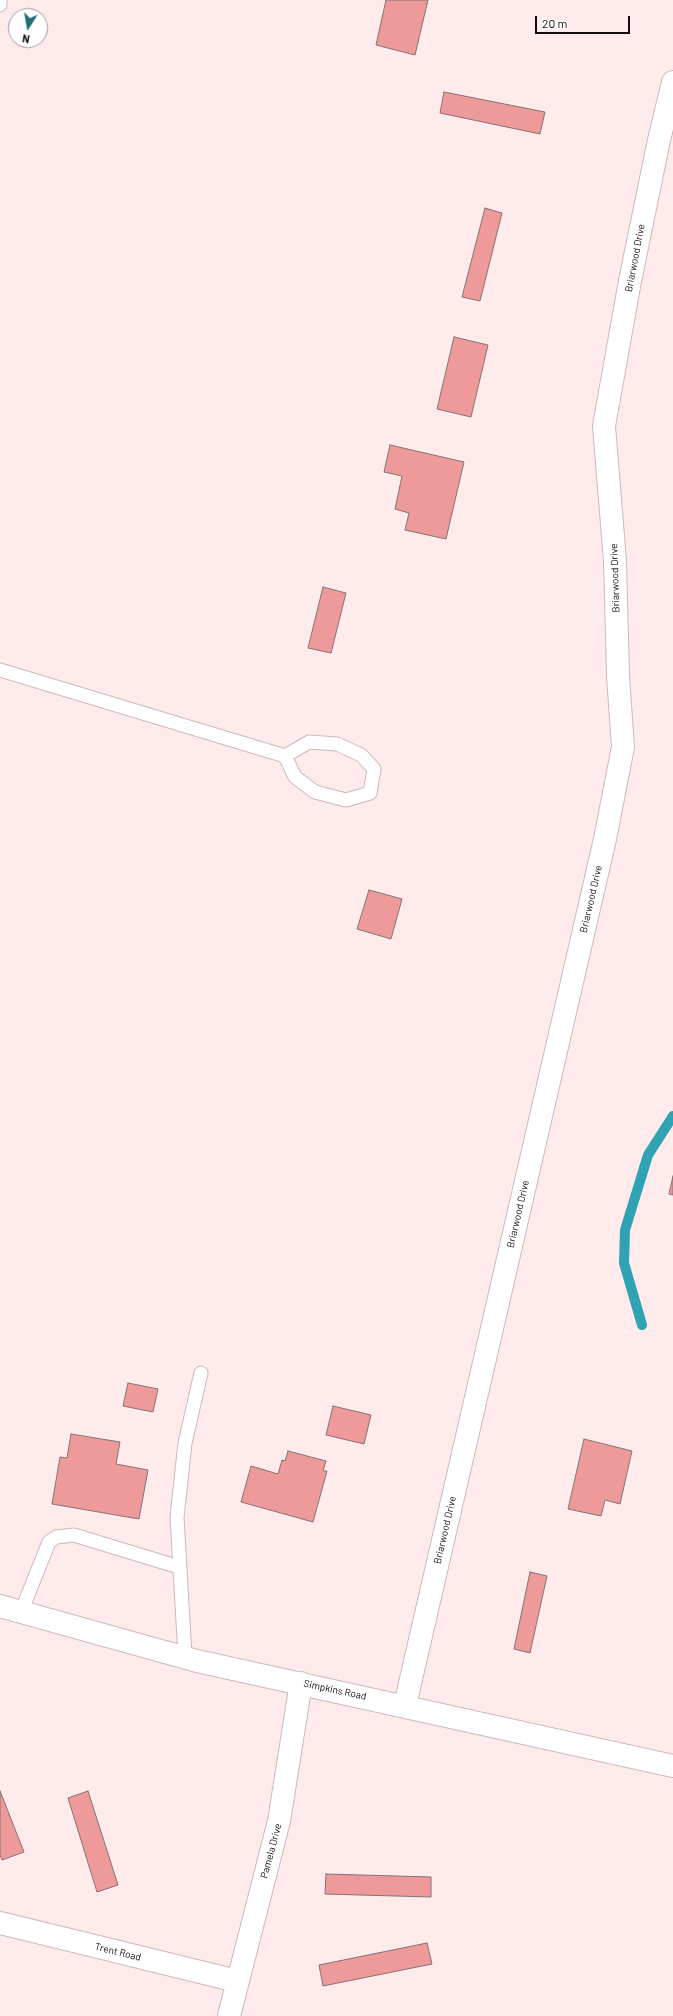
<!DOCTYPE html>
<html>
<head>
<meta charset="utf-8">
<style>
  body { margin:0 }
  #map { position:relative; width:673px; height:2016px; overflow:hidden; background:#ffebeb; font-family:Barlow,sans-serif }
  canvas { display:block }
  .north { position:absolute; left:8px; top:8px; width:40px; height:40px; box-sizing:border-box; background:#fff; border:1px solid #a09e9e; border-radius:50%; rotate:191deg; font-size:11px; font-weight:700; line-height:16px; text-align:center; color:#120c0c }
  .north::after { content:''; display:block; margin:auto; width:14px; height:18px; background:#216a76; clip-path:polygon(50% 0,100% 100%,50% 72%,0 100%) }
  .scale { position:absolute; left:535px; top:16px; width:95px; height:18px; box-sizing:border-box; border:2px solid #120c0c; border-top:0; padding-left:5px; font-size:12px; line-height:14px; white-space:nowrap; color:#120c0c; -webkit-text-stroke:3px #fff; paint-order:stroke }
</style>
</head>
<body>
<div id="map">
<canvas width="673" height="2016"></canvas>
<div class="north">N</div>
<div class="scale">20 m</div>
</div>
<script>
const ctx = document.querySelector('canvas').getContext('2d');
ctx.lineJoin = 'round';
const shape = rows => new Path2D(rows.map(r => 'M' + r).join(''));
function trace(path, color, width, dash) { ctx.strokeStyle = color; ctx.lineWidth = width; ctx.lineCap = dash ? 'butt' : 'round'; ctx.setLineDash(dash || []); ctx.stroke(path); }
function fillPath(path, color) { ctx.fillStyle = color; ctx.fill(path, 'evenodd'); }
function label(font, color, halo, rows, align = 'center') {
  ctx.font = font + ' Barlow,sans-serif'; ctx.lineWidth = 3; ctx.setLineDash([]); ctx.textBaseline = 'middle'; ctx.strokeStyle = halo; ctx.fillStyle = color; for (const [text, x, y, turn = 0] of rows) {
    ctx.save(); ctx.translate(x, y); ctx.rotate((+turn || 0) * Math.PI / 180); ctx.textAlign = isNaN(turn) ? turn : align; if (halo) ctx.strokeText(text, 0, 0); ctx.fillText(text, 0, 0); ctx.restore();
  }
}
trace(shape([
  [642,1325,624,1263,625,1230,648,1155,673,1116]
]), '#2fa2b4', 10);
const building = shape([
  [386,0,428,0,415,55,376,45,386,0],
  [444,92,545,112,540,134,440,113,444,92],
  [485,208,502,213,480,301,462,297,485,208],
  [454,337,488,345,471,417,437,409,454,337],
  [390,445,464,462,446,539,405,530,409,513,395,509,402,476,384,472,390,445],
  [323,587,346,593,331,653,308,648,323,587],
  [369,890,402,899,391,939,357,929,369,890],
  [673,1176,673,1195,669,1194,673,1176],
  [128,1383,158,1389,153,1412,123,1406,128,1383],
  [333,1406,371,1415,364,1444,326,1435,333,1406],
  [71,1434,120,1442,116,1464,148,1470,139,1519,52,1504,60,1457,67,1458,71,1434],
  [584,1439,632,1451,620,1504,605,1500,601,1516,568,1509,584,1439],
  [288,1451,326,1461,323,1471,327,1471,313,1522,241,1502,251,1466,278,1474,282,1460,285,1461,288,1451],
  [530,1572,547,1576,530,1653,514,1649,530,1572],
  [0,1791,24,1852,2,1860,0,1855,0,1791],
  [88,1791,118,1885,97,1892,68,1798,88,1791],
  [326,1874,431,1877,431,1897,325,1894,326,1874],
  [427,1943,432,1964,323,1986,319,1965,427,1943]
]);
fillPath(building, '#ee9a9b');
trace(building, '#847272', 1);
const lane = shape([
  [0,5,0,0],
  [0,670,285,756,295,777,315,792,346,800,370,793,374,769,361,755,337,744,309,742,285,756],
  [21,1612,49,1542,56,1537,74,1535,179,1567],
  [185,1657,177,1517,185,1443,201,1373]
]);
const street = shape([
  [0,1606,197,1661,673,1766],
  [405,1705,605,839,623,747,618,676,615,561,604,426,630,281,659,140,673,82],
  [0,1923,237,1981],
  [229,2016,279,1821,301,1683]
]);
trace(lane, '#cdb9b9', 15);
trace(street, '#cdb9b9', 24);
trace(lane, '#fff', 13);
trace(street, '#fff', 22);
label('10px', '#120c0c', '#fff', [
  ["Briarwood Drive",635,258,-79],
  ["Briarwood Drive",615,578,-92],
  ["Briarwood Drive",591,899,-77],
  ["Briarwood Drive",518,1214,-77],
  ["Briarwood Drive",445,1530,-77],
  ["Simpkins Road",335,1690,12],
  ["Pamela Drive",271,1851,-75],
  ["Trent Road",118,1952,14]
]);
</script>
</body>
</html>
